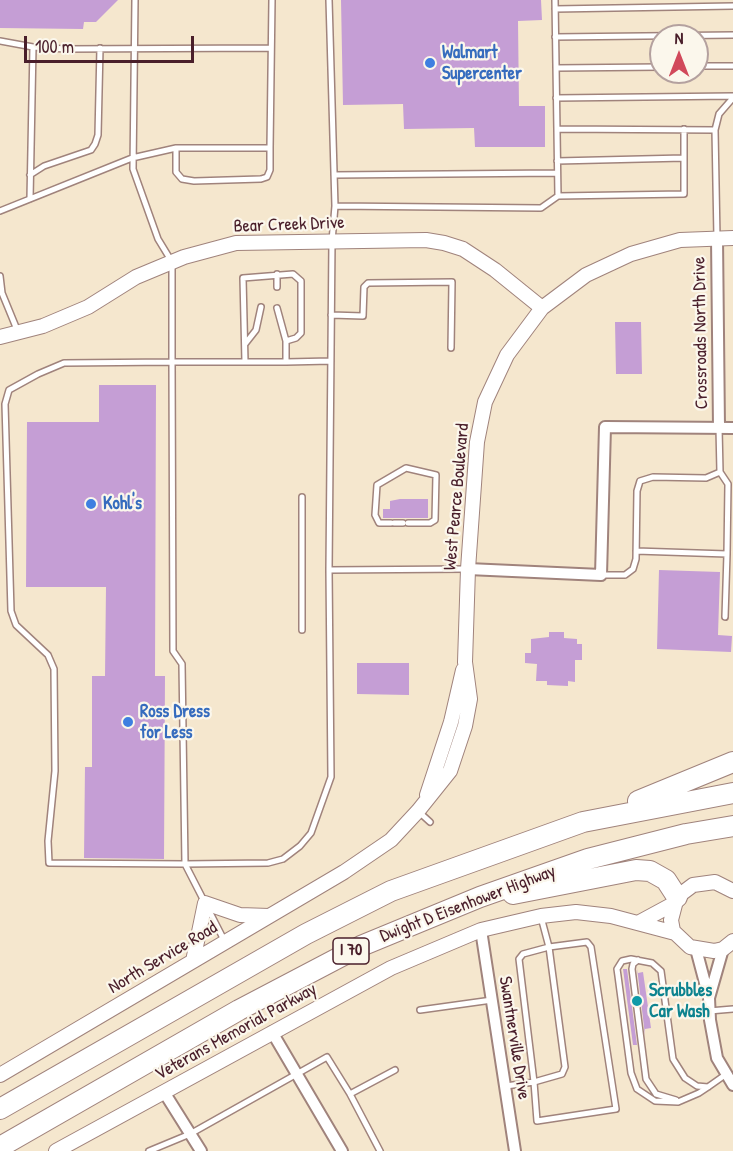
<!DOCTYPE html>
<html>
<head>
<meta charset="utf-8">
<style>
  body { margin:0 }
  #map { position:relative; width:733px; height:1151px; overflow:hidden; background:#f5e7ce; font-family:"Patrick Hand",sans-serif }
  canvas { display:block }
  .north { position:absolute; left:649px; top:24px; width:60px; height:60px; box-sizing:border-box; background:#fbf7ec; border:2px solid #b4a19f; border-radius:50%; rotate:0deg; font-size:16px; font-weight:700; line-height:24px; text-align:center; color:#4a1f2b }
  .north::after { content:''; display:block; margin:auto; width:21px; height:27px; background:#d1495b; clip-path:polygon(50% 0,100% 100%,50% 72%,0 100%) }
  .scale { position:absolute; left:24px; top:36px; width:170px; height:27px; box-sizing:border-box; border:3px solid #4a1f2b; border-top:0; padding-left:8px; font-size:18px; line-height:21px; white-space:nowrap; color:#4a1f2b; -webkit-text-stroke:4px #fbf7ec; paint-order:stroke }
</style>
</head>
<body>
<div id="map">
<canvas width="733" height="1151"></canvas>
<div class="north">N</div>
<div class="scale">100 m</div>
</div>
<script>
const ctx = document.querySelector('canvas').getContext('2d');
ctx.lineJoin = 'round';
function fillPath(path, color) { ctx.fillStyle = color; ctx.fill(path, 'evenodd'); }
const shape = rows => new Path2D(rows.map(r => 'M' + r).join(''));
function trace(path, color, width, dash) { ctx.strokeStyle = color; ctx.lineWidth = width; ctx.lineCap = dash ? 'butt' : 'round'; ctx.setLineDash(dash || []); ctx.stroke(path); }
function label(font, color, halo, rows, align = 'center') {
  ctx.font = font + ' "Patrick Hand",sans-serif'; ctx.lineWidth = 4.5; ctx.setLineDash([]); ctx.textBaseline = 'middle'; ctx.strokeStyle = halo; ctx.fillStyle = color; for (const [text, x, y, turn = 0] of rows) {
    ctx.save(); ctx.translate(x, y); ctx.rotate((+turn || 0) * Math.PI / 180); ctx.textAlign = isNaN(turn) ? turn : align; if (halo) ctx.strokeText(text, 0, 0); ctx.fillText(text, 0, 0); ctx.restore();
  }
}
fillPath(shape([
  [0,0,118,0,96,22,84,22,83,29,0,28],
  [341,0,541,0,542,20,518,21,519,106,545,106,545,147,475,147,474,128,404,129,403,104,343,105],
  [615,322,641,322,642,374,616,374],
  [99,385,156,385,155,676,165,676,164,859,84,858,85,767,92,767,92,676,105,676,106,587,26,587,27,422,99,422],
  [400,499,428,499,428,518,383,518,383,509,390,509,390,501],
  [659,570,720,572,718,635,732,636,731,652,657,649],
  [549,632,564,632,564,638,577,639,577,644,582,644,582,660,575,660,575,682,568,681,568,686,547,685,547,681,536,681,537,664,525,663,525,653,531,653,531,639,549,637],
  [357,663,409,663,409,695,357,694],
  [637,968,638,973,643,972,651,1028,645,1029,645,1035],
  [623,969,627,969,637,1045,633,1045]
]), '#c59ed5');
const service = shape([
  [135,0,133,169,158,239,172,262,172,362,173,651,182,664,185,864,49,863,48,841,55,771,54,669,48,655,16,625,11,611,5,404,9,390,38,374,64,363,172,362,286,362,331,361],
  [329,0,335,206],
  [555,9,733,6],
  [555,37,733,35],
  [0,41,33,47,66,49,271,48],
  [697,66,733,66],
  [556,68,661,67],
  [556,98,733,96],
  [557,129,715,130],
  [176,148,176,172,182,179,194,181,261,179,267,177,270,170,270,148],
  [557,161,684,158],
  [30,175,44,166,91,150,95,144,98,135,100,48],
  [334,175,557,173],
  [558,196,684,194,684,129],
  [30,199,33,47],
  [0,211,132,158,176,148,270,148,272,0],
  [717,238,715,130,719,114,733,98],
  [0,276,2,293,18,332],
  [277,287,277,274],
  [277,308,286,341],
  [331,315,363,316,364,287,368,283,452,282,451,348],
  [245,344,256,330,261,307],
  [245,362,243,278,293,274,301,281,301,333,296,338,286,341,286,362],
  [302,497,302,630],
  [391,523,379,523,375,515,377,485,406,468,436,475,435,520,430,523,408,523],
  [394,523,403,523],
  [636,551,727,554,728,484,720,472],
  [329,570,468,569],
  [601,575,625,575,633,569,636,559,637,491,640,481,653,477,706,478,720,472,719,428],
  [725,617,727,554],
  [419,812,430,822],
  [224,940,185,864,268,863,283,859,300,846,311,833,331,777,329,570,332,241,335,206,541,208,558,196,555,0],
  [549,947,565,1067,562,1074,534,1082,519,959,523,954,549,947],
  [638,960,633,964,632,969,646,1079,656,1094,676,1100],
  [420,1010,492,1000],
  [709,1011,733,1009],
  [506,1086,534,1082,537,1121,616,1109,591,947,587,942,549,947,541,917],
  [708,1087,697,1086,685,1078,673,1059,661,971,652,963,631,959,622,961,617,969,618,976,631,1073,637,1089,655,1101,678,1102,699,1093,708,1087,725,1075],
  [350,1094,380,1151],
  [149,1151,190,1134,327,1057,350,1094,395,1070]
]);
const minor = shape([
  [717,238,719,428],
  [468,569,601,575,605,427,733,428],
  [481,930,515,1151],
  [696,949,709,998],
  [723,949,709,998,710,1020,717,1058,733,1085],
  [272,1032,342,1151],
  [164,1092,201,1151]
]);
const tertiary = shape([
  [0,337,43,326,88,307,136,277,184,257,236,243,426,240,444,243,463,249,495,270,542,308],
  [427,795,451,722,463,670],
  [733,891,715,882,693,885,677,897,671,920,673,931,690,947,714,951,723,949,733,941],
  [638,923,675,903],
  [193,961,205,903,240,915,269,916],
  [0,1075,344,872,391,840,418,811,450,771,465,726,470,699,465,662,468,569,477,442,485,402,507,355,542,308,586,275,631,254,680,240,733,238],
  [56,1151,391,968,481,930,541,916,576,912,611,916,675,933]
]);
const motorway = shape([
  [638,801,733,762],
  [513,894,636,870,650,871,666,880,677,897],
  [0,1109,306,934,391,891,583,822,733,793],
  [0,1147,239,1010,361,946,480,897,588,859,686,834,733,826]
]);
trace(service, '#a0837c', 8);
trace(minor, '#a0837c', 14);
trace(tertiary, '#a0837c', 16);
trace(motorway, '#a0837c', 22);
trace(service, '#fff', 5);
trace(minor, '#fff', 10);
trace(tertiary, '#fff', 14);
trace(motorway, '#fff', 20);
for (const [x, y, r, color] of [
  [430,63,6,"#3f7fe0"],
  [91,504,6,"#3f7fe0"],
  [128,722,6,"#3f7fe0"],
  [637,1001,6,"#0f9aa8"]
]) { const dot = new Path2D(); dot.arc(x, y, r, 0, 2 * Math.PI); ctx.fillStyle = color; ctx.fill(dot); trace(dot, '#fbf7ec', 2); }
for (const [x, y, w] of [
  [351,951,36]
]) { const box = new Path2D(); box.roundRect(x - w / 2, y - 13, w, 26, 4.5); ctx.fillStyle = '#fbf7ec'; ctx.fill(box); trace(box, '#4a1f2b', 1.5); }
label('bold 16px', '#4a1f2b', null, [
  ["I 70",351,951]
]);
label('bold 18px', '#366cbe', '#fbf7ec', [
  ["Walmart",442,53],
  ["Supercenter",442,74],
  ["Kohl's",103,504],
  ["Ross Dress",140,712],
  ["for Less",140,733]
], 'left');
label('18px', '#4a1f2b', '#fbf7ec', [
  ["Bear Creek Drive",289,225,-2],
  ["Crossroads North Drive",701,333,-91],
  ["West Pearce Boulevard",457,497,-85],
  ["Dwight D Eisenhower Highway",468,904,-21],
  ["North Service Road",163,958,-31],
  ["Veterans Memorial Parkway",236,1032,-29],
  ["Swantnerville Drive",514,1038,81]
]);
label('bold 18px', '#0d838f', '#fbf7ec', [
  ["Scrubbles",649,991],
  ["Car Wash",649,1012]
], 'left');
</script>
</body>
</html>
